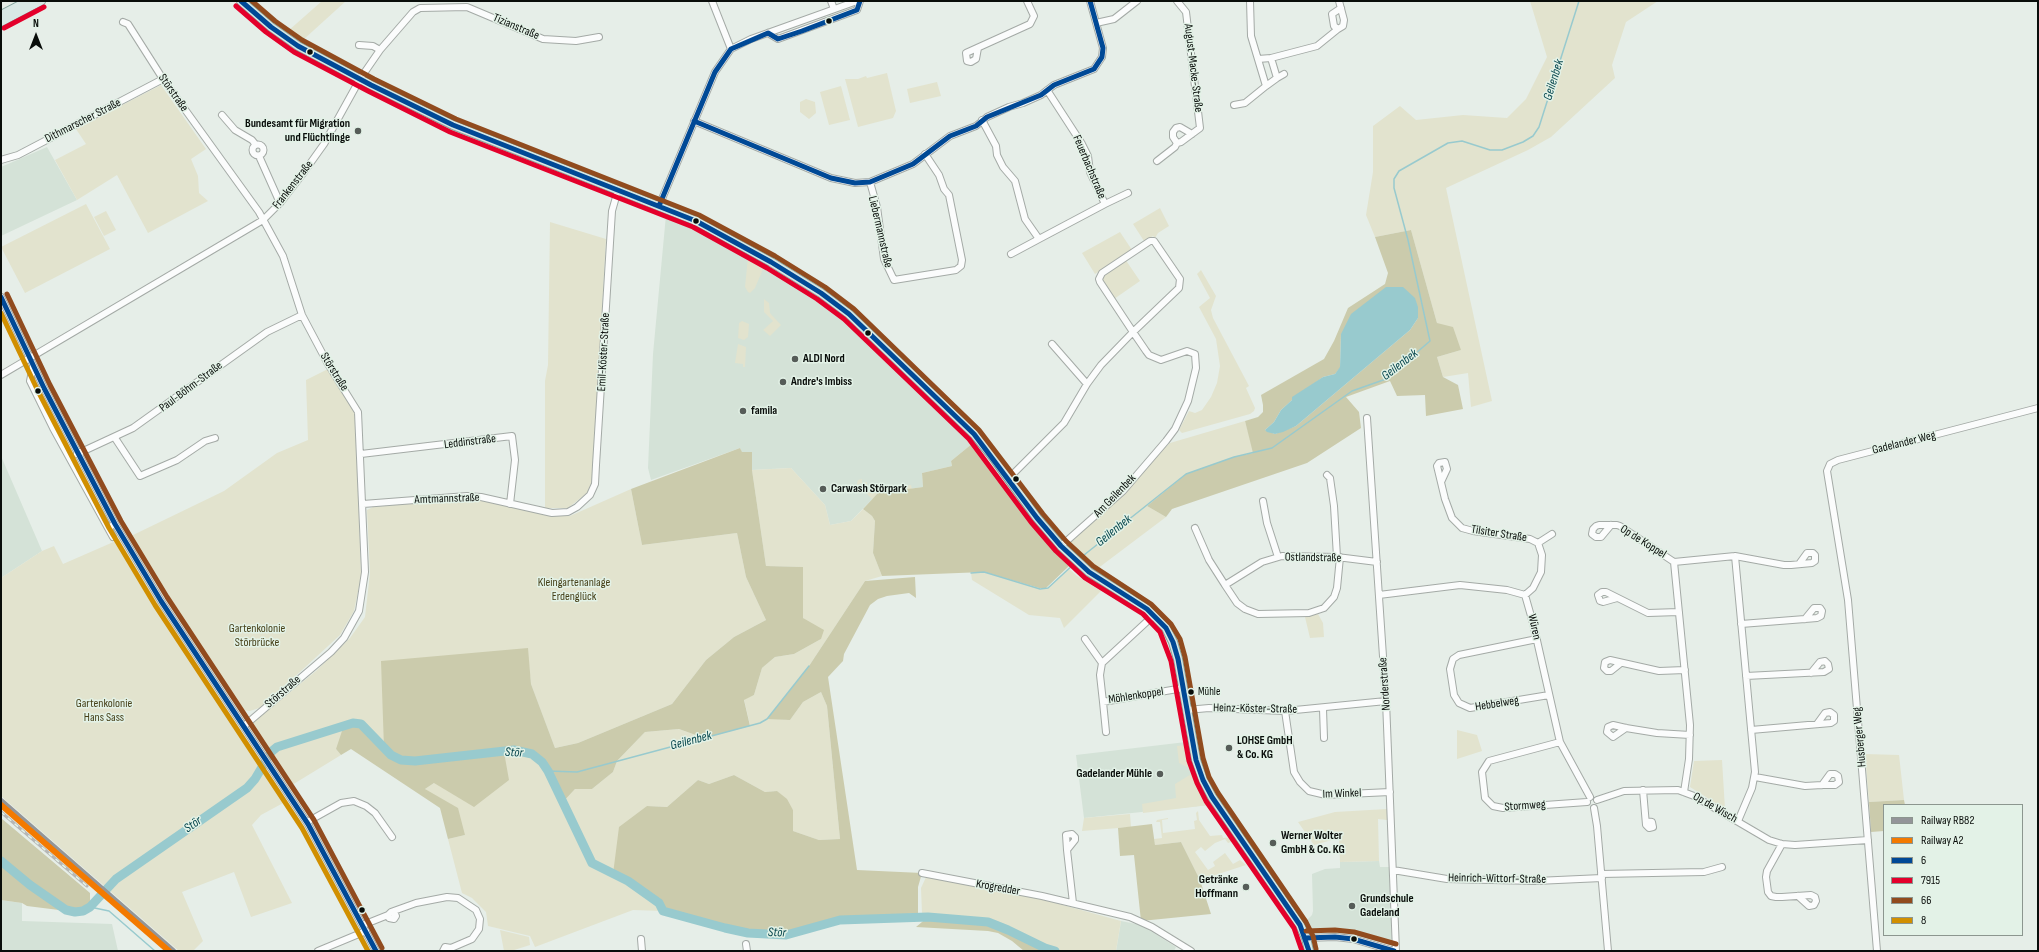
<!DOCTYPE html>
<html>
<head>
<meta charset="utf-8">
<style>
  body { margin:0 }
  #map { position:relative; width:2039px; height:952px; overflow:hidden; background:#e6eee8; font-family:"Sofia Sans Condensed",sans-serif }
  canvas { display:block }
  .frame { position:absolute; inset:0; border:2px solid #090d0a; pointer-events:none }
  .legend { position:absolute; left:1883px; top:804px; width:140px; height:132px; box-sizing:border-box; background:#e3f2e7; border:1px solid #8c968f; margin:0; padding:5px 7px; list-style:none; font-size:12px; color:#090d0a }
  .legend li { display:flex; align-items:center; gap:8px; height:20px }
  .legend b { width:20px; border:1px solid #8c968f }
  .north { position:absolute; left:16px; top:16px; width:40px; height:40px; -webkit-text-stroke:3px #e3f2e7; paint-order:stroke; rotate:0deg; font-size:11px; font-weight:700; line-height:16px; text-align:center; color:#090d0a }
  .north::after { content:''; display:block; margin:auto; width:14px; height:18px; background:#090d0a; clip-path:polygon(50% 0,100% 100%,50% 72%,0 100%) }
</style>
</head>
<body>
<div id="map">
<canvas width="2039" height="952"></canvas>
<div class="frame"></div>
<ul class="legend">
<li><b style="height:5px;background:#939598"></b>Railway RB82</li>
<li><b style="height:5px;background:#f37a00"></b>Railway A2</li>
<li><b style="height:5px;background:#004996"></b>6</li>
<li><b style="height:5px;background:#e4002b"></b>7915</li>
<li><b style="height:5px;background:#914b1e"></b>66</li>
<li><b style="height:5px;background:#d18f00"></b>8</li>
</ul>
<div class="north">N</div>
</div>
<script>
const ctx = document.querySelector('canvas').getContext('2d');
ctx.lineJoin = 'round';
function fillPath(path, color) { ctx.fillStyle = color; ctx.fill(path, 'evenodd'); }
const shape = rows => new Path2D(rows.map(r => 'M' + r).join(''));
function trace(path, color, width, dash) { ctx.strokeStyle = color; ctx.lineWidth = width; ctx.lineCap = dash ? 'butt' : 'round'; ctx.setLineDash(dash || []); ctx.stroke(path); }
function label(font, color, halo, rows, align = 'center') {
  ctx.font = font + ' "Sofia Sans Condensed",sans-serif'; ctx.lineWidth = 3; ctx.setLineDash([]); ctx.textBaseline = 'middle'; ctx.strokeStyle = halo; ctx.fillStyle = color; for (const [text, x, y, turn = 0] of rows) {
    ctx.save(); ctx.translate(x, y); ctx.rotate((+turn || 0) * Math.PI / 180); ctx.textAlign = isNaN(turn) ? turn : align; if (halo) ctx.strokeText(text, 0, 0); ctx.fillText(text, 0, 0); ctx.restore();
  }
}
fillPath(shape([
  [47,147,77,200,1,236,1,167],
  [666,215,722,240,825,303,843,316,973,443,951,461,952,466,922,473,923,487,878,493,851,521,830,525,825,505,791,468,752,470,752,452,742,453,740,448,651,480,648,468,653,354],
  [1,456,42,551,1,578],
  [1186,742,1192,771,1209,805,1084,818,1076,755],
  [1379,861,1380,867,1389,867,1392,943,1391,945,1351,934,1313,932,1306,921,1312,915,1313,911,1312,874,1325,869,1340,868,1340,862],
  [1,900,22,903,22,921,112,924,118,951,1,951],
  [1121,921,1141,925,1176,947,1174,951,1116,951]
]), '#d4e2d7');
fillPath(shape([
  [322,1,346,1,303,40,288,31],
  [1530,1,1658,1,1626,22,1612,65,1615,78,1551,137,1528,150,1446,188,1492,401,1471,407,1468,373,1443,377,1437,357,1461,350,1437,323,1411,230,1375,237,1366,215,1373,172,1373,126,1400,106,1416,120,1463,115,1507,118,1526,99,1547,57],
  [887,73,896,111,893,118,858,127,845,79,858,79,866,76,867,78],
  [937,82,941,96,910,103,907,89],
  [161,85,206,149,191,159,198,176,199,193,208,201,148,233,117,175,77,200,55,160,86,144,76,129],
  [841,86,850,120,829,125,820,92],
  [806,99,815,102,816,113,809,119,800,112,800,102],
  [86,204,110,249,25,293,1,247],
  [1160,208,1169,226,1158,233,1155,238,1153,236,1144,241,1133,224],
  [106,211,116,230,104,236,94,217],
  [550,222,606,239,592,482,587,493,568,508,545,508,545,381,548,365],
  [1120,232,1132,250,1095,274,1082,253],
  [748,257,761,265,763,269,755,288,750,293,748,292,745,287],
  [1125,259,1140,281,1114,299,1102,281,1102,275],
  [1201,270,1216,296,1211,310,1213,318,1249,386,1246,388,1255,408,1254,411,1250,414,1182,433,1179,430,1189,411,1195,413,1202,410,1211,397,1217,383,1220,366,1216,339,1199,307,1210,298,1197,274],
  [764,299,769,303,770,313,781,325,770,336,763,330,773,321,764,312],
  [742,321,749,324,748,337,744,340,738,338,739,323],
  [738,344,746,347,745,367,743,367,743,364,735,363],
  [328,369,356,415,361,577,354,611,340,635,262,707,250,711,241,710,199,648,131,536,224,491,277,453,308,440,306,380],
  [1245,421,1254,453,1234,457,1186,474,1147,506,1166,517,1097,569,1072,547,1071,542,1121,496,1157,454,1170,443],
  [791,468,825,505,830,525,851,521,863,509,872,516,875,521,873,553,882,576,865,581,809,666,767,718,790,720,803,702,821,692,827,706,840,839,819,840,793,831,793,810,777,791,765,792,734,775,709,784,698,780,667,807,647,806,613,874,628,881,659,903,663,911,633,910,535,947,530,936,488,926,486,912,472,898,462,893,448,839,465,835,425,789,434,783,504,752,524,751,532,754,542,762,563,802,575,789,592,789,613,772,617,761,645,732,679,729,704,738,750,725,744,699,754,695,762,668,775,657,794,654,821,639,803,618,803,567,766,566,752,470],
  [862,479,862,483,867,482,868,491,911,485,912,489,878,493,872,499,863,490,866,487,861,483,858,485,857,484,858,480],
  [631,489,642,545,737,533,746,577,766,620,734,637,706,660,672,704,578,743,555,748,531,684,527,648,384,749,361,724,336,749,341,755,292,785,251,724,316,671,350,638,365,617,370,573,367,510,373,507,469,498,551,516,570,516],
  [118,540,285,802,261,815,252,825,292,903,251,917,234,872,182,892,203,941,193,951,179,951,1,796,1,578,42,551,54,546,63,564],
  [1069,569,1077,576,1101,591,1064,628,1060,618,1029,615,972,580,971,573,984,572,1040,589,1048,588],
  [1318,614,1323,623,1324,637,1310,638,1305,617],
  [1457,730,1477,735,1482,751,1457,759],
  [1187,745,1189,758,1191,769,1179,763,1177,746],
  [1865,754,1899,755,1904,800,1869,802],
  [1722,760,1725,809,1690,787,1694,761],
  [1193,773,1209,805,1143,813,1142,804,1176,798,1175,784],
  [1387,809,1387,820,1378,819,1379,861,1340,862,1339,838,1314,845,1298,822,1335,812],
  [1198,811,1199,820,1210,836,1222,835,1223,838,1232,837,1231,842,1228,843,1225,839,1215,843,1205,851,1201,847,1195,852,1208,870,1215,866,1213,862,1225,853,1233,864,1240,860,1246,865,1200,880,1181,842,1155,845,1154,839,1162,838,1160,822,1156,822,1157,820,1168,818,1168,819,1162,820,1163,833,1195,829,1194,821,1197,820,1196,813],
  [1130,814,1131,827,1082,831,1084,818],
  [927,875,1041,899,1121,921,1116,951,1055,951,1045,948,1008,930,988,922,928,917,922,913,921,888],
  [500,930,529,937,530,945,511,951,504,951]
]), '#e2e3ce');
fillPath(shape([
  [1411,230,1437,323,1453,327,1461,350,1437,357,1443,377,1458,385,1463,409,1426,416,1425,395,1397,396,1390,381,1346,397,1359,412,1361,428,1307,463,1172,509,1166,517,1147,506,1186,474,1234,457,1253,453,1245,421,1258,417,1263,412,1263,405,1261,395,1324,359,1334,341,1348,308,1385,284,1388,273,1375,237],
  [1418,318,1410,330,1296,426,1275,434,1265,430,1274,422,1281,410,1292,400,1323,377,1335,374,1340,368,1341,334],
  [973,443,978,448,1018,507,1069,566,1046,588,1039,588,984,572,882,576,873,553,875,521,872,516,863,509,878,493,923,487,922,473,952,466,951,461],
  [740,448,742,452,752,452,752,470,766,566,803,567,803,618,824,630,821,639,794,654,775,657,762,668,754,695,744,700,750,726,704,738,679,729,645,732,617,761,613,772,592,789,575,789,563,802,542,762,532,754,524,751,504,752,509,780,474,807,434,783,425,789,458,808,465,835,448,839,440,808,351,749,341,755,336,749,344,725,353,723,361,724,384,748,381,661,528,648,531,684,555,748,578,743,672,704,706,660,734,637,766,620,746,577,737,533,642,545,631,489],
  [915,577,916,598,909,593,887,596,878,599,870,605,844,654,843,661,828,677,857,870,922,873,918,887,918,913,840,920,786,935,748,933,725,928,663,911,659,902,628,881,613,874,619,827,647,806,667,807,698,780,709,784,734,775,765,792,777,791,787,799,793,810,793,831,819,840,840,839,827,706,821,692,803,702,790,720,767,719,809,666,865,581],
  [1904,800,1905,805,1884,805,1884,831,1871,832,1869,802],
  [1,818,90,893,90,907,83,911,75,912,27,906,22,903,1,900],
  [1152,824,1155,845,1181,842,1200,880,1211,914,1141,921,1134,855,1120,856,1118,828],
  [928,917,988,922,1008,930,1045,948,1055,951,1024,951,1012,941,998,933,988,931,916,927]
]), '#cbcbac');
fillPath(shape([
  [1386,287,1403,287,1415,298,1418,307,1418,318,1410,330,1296,426,1283,432,1275,434,1267,432,1265,430,1274,422,1281,410,1292,400,1292,397,1323,377,1335,374,1340,367,1341,334,1351,314]
]), '#98cace');
trace(shape([
  [1079,559,1186,474,1234,457,1272,448,1352,391,1386,379,1430,341,1408,240,1394,188,1394,179,1399,171,1448,143,1462,141,1490,150,1502,150,1523,142,1533,136,1539,127,1579,1],
  [971,573,984,572,1040,589,1048,588,1075,563],
  [548,771,577,772,760,723,767,719,809,666],
  [90,907,109,911,155,951]
]), '#98cace', 1.5);
trace(shape([
  [1,861,30,885,66,910,75,912,83,911,90,907,116,879,247,788,255,779,271,752,277,747,353,723,361,724,391,755,401,760,415,761,514,750,532,754,542,762,548,771,592,863,628,881,659,903,663,911,725,928,748,933,786,935,840,920,928,917,988,922,1008,930,1045,948,1055,951]
]), '#98cace', 9);
const minor = shape([
  [712,1,731,49],
  [831,1,834,9],
  [1177,1,1186,12,1200,128,1181,142,1177,143,1173,137,1173,132,1176,128,1180,127,1192,134],
  [1250,1,1251,36,1266,86,1277,78,1271,58,1258,59],
  [1339,1,1344,20,1343,26,1338,29,1334,26,1332,14,1341,8],
  [123,22,128,24,163,79,259,212,283,256,302,315,328,364,358,412,365,572,359,611,344,638,331,652,244,726],
  [1096,23,1114,19,1137,1],
  [768,33,778,39,857,10,860,1],
  [359,45,373,46,380,50],
  [978,48,976,59,971,62,967,61,966,53,1030,24,1034,16,1027,1],
  [1271,58,1317,46,1338,29],
  [1277,78,1284,74],
  [1234,105,1245,103,1266,86],
  [222,115,235,130,252,140,256,145],
  [982,120,996,146,997,155,1003,167,1015,181,1025,219,1039,239,1105,204,1090,172,1088,156,1082,144,1047,90],
  [694,121,831,178,855,183,870,182,913,164,950,136,976,126,987,117,1009,107,1023,103,1041,95,1054,85,1094,69,1102,57,1103,48,1090,1],
  '252.5 150a5.5 5.5 0 1 1 11 0a5.5 5.5 0 1 1-11 0Z',
  [259,156,280,203],
  [1,160,18,155,163,79],
  [1157,161,1175,147,1177,143],
  [870,182,877,207,884,259,894,280,956,270,961,266,962,260,949,195,944,189,939,175,925,154],
  [1105,204,1128,193],
  [659,206,715,72,731,49,751,39,857,1],
  [1011,254,1039,239],
  [1,297,44,388,115,524,161,601,308,824,376,951],
  [1052,344,1087,384],
  [33,366,30,381,53,428,108,528,115,524],
  [1,375,263,220,280,203,304,172,324,144,360,79,380,50,413,12,420,8,467,7,543,39,576,41,599,37],
  [1367,418,1386,701,1396,951],
  [115,438,140,476,177,460,205,441,215,438],
  [77,454,133,428,267,332,302,315],
  [361,454,512,436,515,460,510,504],
  [1327,475,1330,478,1334,506,1337,557],
  [1009,478,1064,423,1087,384,1101,365,1133,332,1179,288,1180,279,1154,241,1150,241,1102,273,1099,279,1100,282,1133,332,1146,351,1149,355,1161,360,1187,351,1195,354,1196,368,1188,401,1175,429,1166,441,1123,491,1061,546],
  [1441,482,1447,469,1445,462,1439,463,1437,466,1438,470,1445,499,1452,518,1462,528,1473,531,1530,539,1538,543,1542,555,1541,572,1533,588,1525,595],
  [1263,501,1267,523,1278,557],
  [363,504,467,496,481,497,552,513,568,512,577,507,590,495,595,484,596,465,612,211,618,190],
  [1611,525,1601,537,1596,537,1592,534,1593,529,1596,526,1599,525,1617,525,1620,526,1674,562,1735,556,1755,772,1752,788,1738,821],
  [108,528,113,537],
  [1195,528,1209,560,1225,585,1262,562,1282,556,1337,557,1377,562],
  [1538,543,1552,534],
  [1735,556,1784,565,1791,565,1812,563,1815,561,1815,555,1813,553,1807,553,1799,564],
  [1674,562,1690,725,1689,759,1684,792],
  [1225,585,1237,603,1245,609,1258,614,1309,613,1324,608,1334,597,1337,588,1340,557],
  [1379,595,1460,585,1507,590,1525,595,1533,623,1560,742,1590,797],
  [1617,598,1603,602,1600,601,1598,595,1602,592,1606,592,1648,613,1679,612],
  [1154,615,1102,663,1100,675,1103,702,1183,688],
  [1741,624,1805,619,1817,618,1821,616,1822,611,1820,608,1814,608,1805,619],
  [1085,639,1102,663],
  [1537,639,1459,655,1453,659,1450,669,1454,695,1459,703,1470,708,1549,695],
  [1621,663,1611,671,1607,671,1604,668,1605,662,1610,660,1659,671,1685,670],
  [1746,676,1824,672,1829,669,1828,664,1825,661,1820,662,1811,673],
  [1103,702,1106,732],
  [1323,709,1324,738],
  [1187,710,1209,708,1285,711,1386,701],
  [1285,711,1294,772,1300,782,1309,791,1326,795,1390,792],
  [1626,728,1613,737,1607,732,1608,727,1613,725,1626,728,1657,733,1690,735],
  [1751,730,1831,723,1834,721,1834,715,1830,712,1825,713,1817,724],
  [1560,742,1489,761,1482,772,1485,798,1493,806,1503,808,1587,802],
  [1755,777,1805,786,1822,785,1835,785,1839,782,1838,776,1835,774,1830,774,1822,785],
  [1643,790,1646,825,1649,828,1653,827,1652,822,1646,821],
  [1597,800,1624,791,1678,790,1694,796,1769,840,1782,844,1795,845,1868,840],
  [1594,808,1597,826,1608,951],
  [307,822,341,803,354,801,366,806,375,813,392,837],
  [1782,844,1767,871,1766,877,1768,892,1771,896,1776,897,1782,897,1811,895,1815,897,1816,901,1814,905,1809,906,1798,896],
  [1067,850,1066,835,1072,834,1075,837,1075,840,1067,850,1073,903],
  [1393,870,1447,879,1536,881,1602,878],
  [922,873,1042,896,1130,917,1152,927,1191,951],
  [1601,874,1704,872,1722,867],
  [388,915,389,918,394,919,396,916,394,912],
  [363,925,388,915,391,912,416,903,447,897,458,898,476,910,480,919,479,929,472,939,451,948,445,947,443,951],
  [1306,938,1335,937,1353,939,1394,951],
  [641,939,642,951],
  [746,944,747,951],
  [318,951,366,931],
  [1877,951,1848,600,1827,471,1830,464,1838,460,2038,408]
]);
const major = shape([
  [241,1,271,27,298,46,371,85,453,125,696,221,771,262,821,293,849,314,974,434,993,457,1037,518,1061,546,1089,572,1147,609,1166,628,1173,642,1178,659,1196,760,1203,780,1212,797,1300,925,1306,938,1309,951],
  [1,15,28,1],
  [1,22,41,1]
]);
trace(minor, '#a4aaa6', 8);
trace(major, '#85a69f', 10);
trace(minor, '#fbfcfc', 6);
trace(major, '#d8e8e5', 8);
const rail = shape([
  [1,812,87,886]
]);
trace(rail, '#b6b7b6', 3);
trace(rail, '#e3f2e7', 1.5, [4.5]);
trace(shape([
  [241,1,271,27,298,46,371,85,453,125,696,221,771,262,821,293,849,314,974,434,1037,518,1061,546,1089,572,1147,609,1166,628,1173,642,1178,659,1196,760,1203,780,1212,797,1300,925,1309,951],
  [694,121,831,178,855,183,870,182,913,164,950,136,976,126,987,117,1041,95,1054,85,1094,69,1102,57,1103,48,1090,1],
  [659,206,715,72,731,49,768,33,778,39,802,31,857,10,860,1],
  [1,297,44,388,115,524,161,601,308,824,376,951],
  [1306,938,1335,937,1353,939,1394,951]
]), '#004996', 5);
trace(shape([
  [236,6,266,32,294,52,368,91,450,132,693,227,767,268,817,299,844,319,969,439,1031,522,1056,551,1085,578,1143,614,1160,632,1171,661,1189,761,1197,783,1206,801,1294,928,1302,951],
  [4,28,44,7]
]), '#e4002b', 5);
trace(shape([
  [252,1,275,21,302,40,374,79,456,119,699,215,775,256,825,287,854,309,979,430,1043,514,1066,541,1093,566,1151,604,1171,624,1180,639,1185,657,1203,758,1209,777,1218,793,1306,922,1313,936,1316,949],
  [7,294,50,385,121,521,167,597,314,820,382,948],
  [1306,931,1335,930,1354,932,1396,944]
]), '#914b1e', 5);
trace(shape([
  [1,313,38,391,109,528,155,605,302,828,368,951]
]), '#d18f00', 5);
trace(shape([
  [1,801,173,951]
]), '#939598', 6);
trace(shape([
  [1,805,169,951]
]), '#f37a00', 6);
for (const [x, y, r, color] of [
  [829,21,3.5,"#090d0a"],
  [310,52,3.5,"#090d0a"],
  [358,131,4,"#565c58"],
  [696,221,3.5,"#090d0a"],
  [868,333,3.5,"#090d0a"],
  [795,359,4,"#565c58"],
  [783,382,4,"#565c58"],
  [38,391,3.5,"#090d0a"],
  [743,411,4,"#565c58"],
  [1016,479,3.5,"#090d0a"],
  [823,489,4,"#565c58"],
  [1191,692,3.5,"#090d0a"],
  [1229,748,4,"#565c58"],
  [1160,774,4,"#565c58"],
  [1273,843,4,"#565c58"],
  [1246,887,4,"#565c58"],
  [1352,906,4,"#565c58"],
  [362,910,3.5,"#090d0a"],
  [1354,939,3.5,"#090d0a"]
]) { const dot = new Path2D(); dot.arc(x, y, r, 0, 2 * Math.PI); ctx.fillStyle = color; ctx.fill(dot); trace(dot, '#e3f2e7', 1.5); }
label('11px', '#090d0a', '#e3f2e7', [
  ["Mühle",1198,692]
], 'left');
label('12px', '#090d0a', '#e3f2e7', [
  ["Tizianstraße",516,27,23],
  ["August-Macke-Straße",1193,68,83],
  ["Störstraße",173,93,55],
  ["Dithmarscher Straße",83,121,-27],
  ["Feuerbachstraße",1089,167,67],
  ["Frankenstraße",293,185,-52],
  ["Liebermannstraße",880,232,77],
  ["Emil-Köster-Straße",604,352,-87],
  ["Störstraße",334,372,58],
  ["Paul-Böhm-Straße",191,387,-37],
  ["Leddinstraße",470,442,-7],
  ["Gadelander Weg",1904,443,-14],
  ["Am Geilenbek",1115,496,-46],
  ["Amtmannstraße",447,499,-2],
  ["Tilsiter Straße",1499,534,9],
  ["Op de Koppel",1643,542,32],
  ["Ostlandstraße",1313,558,1],
  ["Würen",1534,627,77],
  ["Norderstraße",1385,684,-94],
  ["Störstraße",283,692,-41],
  ["Möhlenkoppel",1136,696,-9],
  ["Hebbelweg",1497,704,-9],
  ["Heinz-Köster-Straße",1255,709,1],
  ["Husberger Weg",1860,737,-95],
  ["Im Winkel",1342,794,-2],
  ["Stormweg",1525,806,-4],
  ["Op de Wisch",1715,808,30],
  ["Heinrich-Wittorf-Straße",1497,879,1],
  ["Krogredder",998,888,10]
]);
label('bold 12px', '#090d0a', '#e3f2e7', [
  ["Bundesamt für Migration",350,124,"right"],
  ["und Flüchtlinge",350,138,"right"],
  ["ALDI Nord",803,359],
  ["Andre's Imbiss",791,382],
  ["famila",751,411],
  ["Carwash Störpark",831,489],
  ["LOHSE GmbH",1237,741],
  ["& Co. KG",1237,755],
  ["Gadelander Mühle",1152,774,"right"],
  ["Werner Wolter",1281,836],
  ["GmbH & Co. KG",1281,850],
  ["Getränke",1238,880,"right"],
  ["Hoffmann",1238,894,"right"],
  ["Grundschule",1360,899],
  ["Gadeland",1360,913]
], 'left');
label('12px', '#453f17', '#e3f2e7', [
  ["Kleingartenanlage",574,583],
  ["Erdenglück",574,597],
  ["Gartenkolonie",257,629],
  ["Störbrücke",257,643],
  ["Gartenkolonie",104,704],
  ["Hans Sass",104,718]
]);
label('italic 13px', '#05454c', '#e3f2e7', [
  ["Geilenbek",1554,80,-73],
  ["Geilenbek",1400,365,-38],
  ["Geilenbek",1114,531,-39],
  ["Geilenbek",691,741,-15],
  ["Stör",514,753,3],
  ["Stör",193,825,-35],
  ["Stör",777,933,2]
]);
</script>
</body>
</html>
